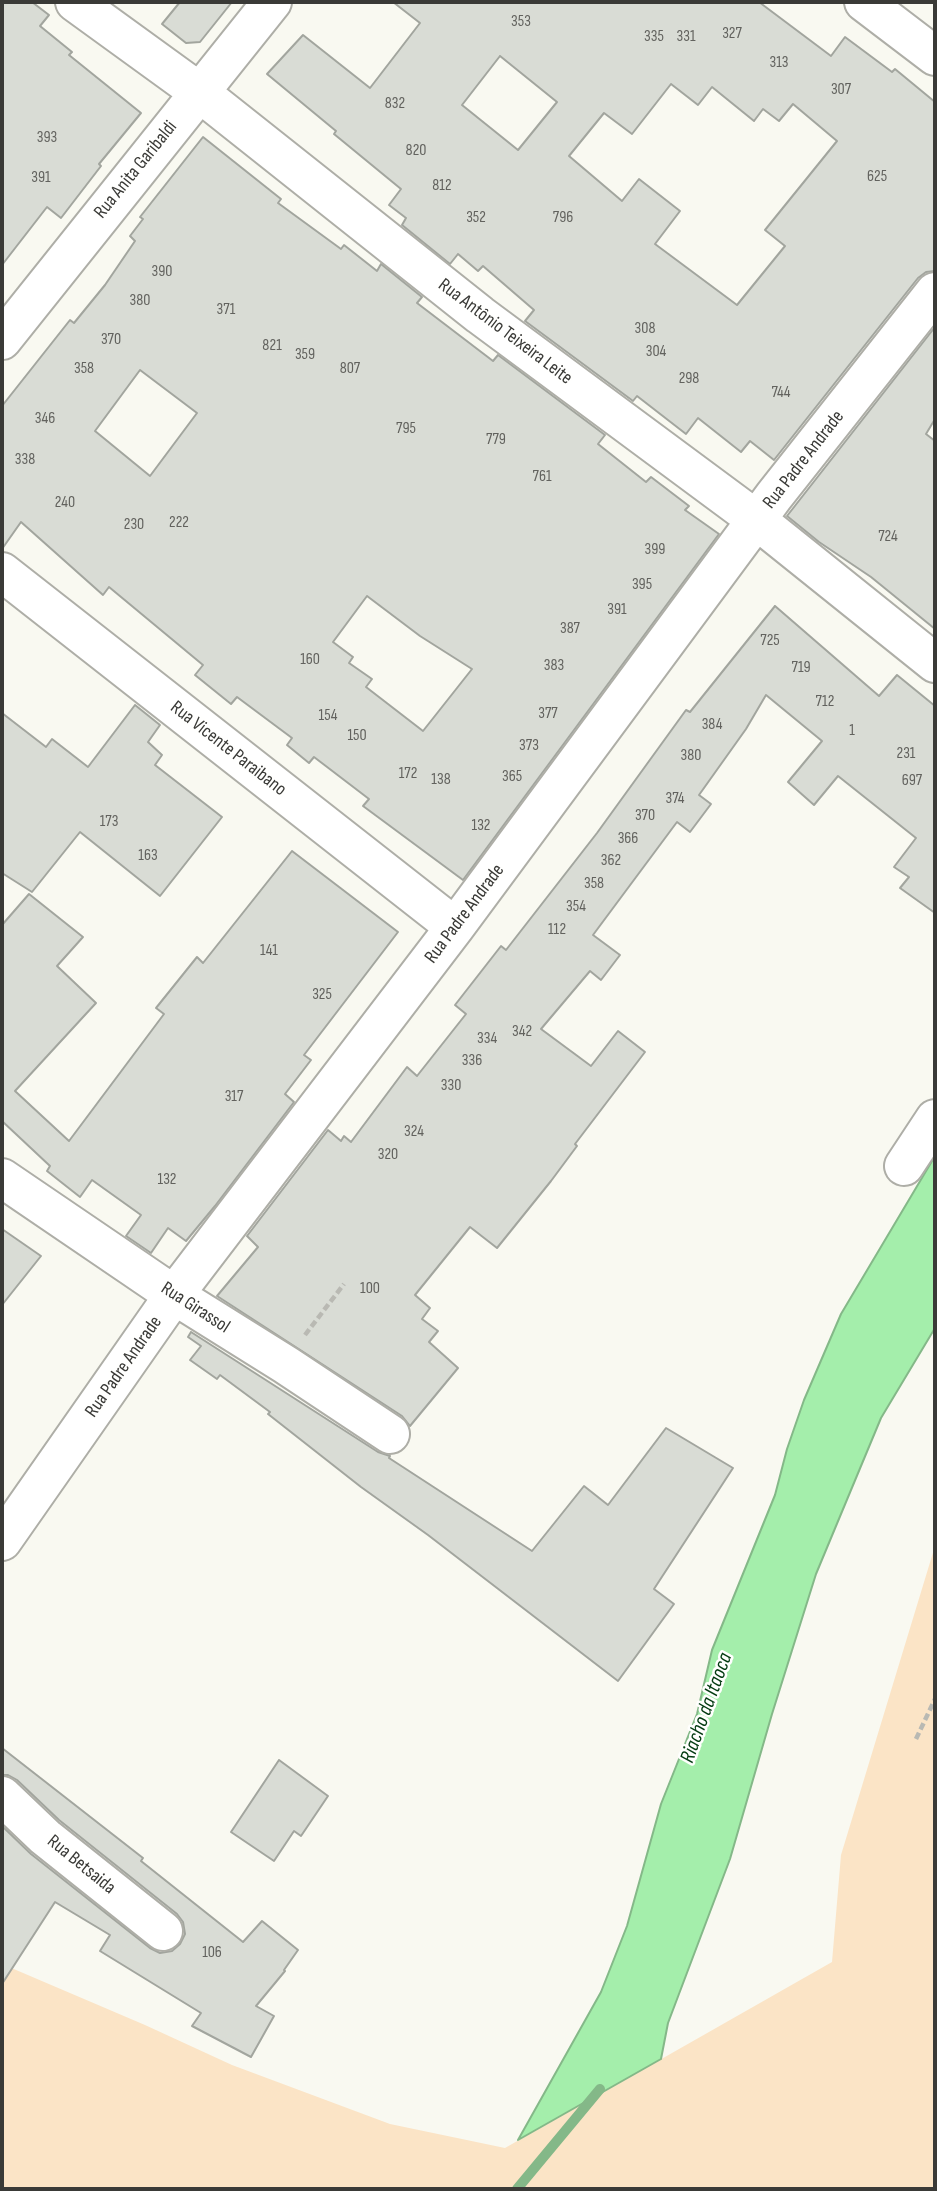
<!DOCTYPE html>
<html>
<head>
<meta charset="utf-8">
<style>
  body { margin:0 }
  #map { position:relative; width:937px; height:2191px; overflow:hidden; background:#f9f9f1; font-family:"Sofia Sans Condensed",sans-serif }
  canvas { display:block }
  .frame { position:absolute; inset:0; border:4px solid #3a3a37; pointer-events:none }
</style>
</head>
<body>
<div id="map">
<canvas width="937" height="2191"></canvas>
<div class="frame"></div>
</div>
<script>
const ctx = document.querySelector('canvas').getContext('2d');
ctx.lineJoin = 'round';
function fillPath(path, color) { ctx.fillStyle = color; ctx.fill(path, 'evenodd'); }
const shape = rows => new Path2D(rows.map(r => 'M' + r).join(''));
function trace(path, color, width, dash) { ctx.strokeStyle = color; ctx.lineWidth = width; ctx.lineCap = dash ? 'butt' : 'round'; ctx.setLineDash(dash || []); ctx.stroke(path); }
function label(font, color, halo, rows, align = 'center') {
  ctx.font = font + ' "Sofia Sans Condensed",sans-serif'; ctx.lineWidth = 5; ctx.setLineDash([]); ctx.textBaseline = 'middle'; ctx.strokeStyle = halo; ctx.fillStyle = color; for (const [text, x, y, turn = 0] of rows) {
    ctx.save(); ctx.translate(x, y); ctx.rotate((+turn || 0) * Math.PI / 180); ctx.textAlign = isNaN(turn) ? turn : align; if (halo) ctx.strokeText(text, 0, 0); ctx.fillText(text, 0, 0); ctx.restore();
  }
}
fillPath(shape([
  [935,1546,935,2189,2,2189,2,1964,145,2025,232,2065,390,2124,505,2148,832,1962,841,1855]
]), '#fbe4c6');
const water = shape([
  [935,1156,935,1328,881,1418,816,1574,772,1714,730,1859,668,2023,661,2059,518,2140,601,1992,627,1926,661,1804,697,1714,712,1650,775,1495,787,1449,804,1400,841,1314,935,1156]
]);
fillPath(water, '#a4eeab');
trace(water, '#84b888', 2);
trace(shape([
  [517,2189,600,2089]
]), '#84b888', 10);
const building = shape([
  [2,2,32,2,49,15,40,26,72,52,69,55,141,113,99,164,101,166,61,218,47,207,2,265,2,2],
  [180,2,232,2,200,42,186,43,162,24,180,2],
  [393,2,759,2,831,56,845,37,892,72,895,69,935,102,935,271,926,272,918,278,774,460,750,441,741,452,698,418,686,434,637,396,633,401,525,321,534,310,483,266,478,271,458,254,450,264,402,225,406,218,389,205,401,189,334,134,336,131,267,74,303,35,370,88,420,23,393,2],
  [500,56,557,102,518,150,462,105,500,56],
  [671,84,698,105,712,87,754,121,763,109,779,121,793,104,837,141,765,230,785,246,737,305,655,244,680,211,639,179,622,201,569,156,604,113,632,134,671,84],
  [203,137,281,199,278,203,341,249,344,245,377,271,381,264,422,297,417,303,493,361,498,355,605,435,598,444,646,482,651,477,689,506,685,510,719,534,463,880,363,806,369,799,314,757,309,763,287,745,292,738,237,697,231,704,195,675,203,665,109,587,103,595,21,522,2,549,2,406,70,320,74,323,105,285,135,241,130,236,143,219,140,217,203,137],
  [140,370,197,413,150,476,95,431,140,370],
  [367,596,420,636,472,669,423,731,366,687,372,679,349,663,353,657,333,642,367,596],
  [935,327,935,419,926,434,935,441,935,629,871,577,819,542,787,516,935,327],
  [775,606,879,696,897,675,935,706,935,913,900,888,909,877,894,867,916,838,838,776,814,805,788,782,822,741,766,695,746,729,699,795,711,804,690,832,677,822,593,935,620,955,601,980,590,971,541,1029,591,1066,618,1031,645,1052,575,1144,577,1146,551,1181,497,1248,470,1227,415,1295,430,1308,422,1319,438,1331,429,1342,458,1368,410,1426,402,1416,217,1296,258,1247,247,1236,328,1130,341,1141,344,1136,351,1142,407,1067,417,1076,466,1014,455,1005,501,946,506,950,597,833,686,710,690,712,775,606],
  [135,705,160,725,148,742,162,755,155,765,222,817,160,896,80,832,32,892,2,873,2,713,46,747,52,739,88,767,135,705],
  [292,851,398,932,304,1055,311,1060,285,1094,294,1102,215,1206,186,1241,168,1228,151,1253,126,1236,141,1215,92,1180,80,1197,47,1171,50,1166,2,1121,2,925,29,894,83,937,57,966,96,1003,15,1091,69,1141,164,1014,156,1008,197,957,203,963,292,851],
  [2,1229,41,1256,2,1305,2,1229],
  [191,1332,378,1452,390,1456,389,1458,532,1551,584,1486,608,1505,666,1428,733,1468,654,1589,674,1604,618,1681,428,1535,361,1487,268,1414,270,1412,220,1375,217,1379,190,1360,201,1346,188,1337,191,1332],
  [2,1748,143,1858,141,1861,243,1942,262,1921,298,1950,284,1970,285,1971,256,2006,274,2016,251,2057,192,2026,201,2013,100,1951,110,1935,55,1902,2,1984,2,1826,31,1854,150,1948,160,1953,172,1951,180,1944,185,1934,183,1922,177,1914,59,1820,17,1780,8,1775,2,1775,2,1748],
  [279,1760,328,1796,301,1836,294,1831,274,1861,231,1832,279,1760]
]);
fillPath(building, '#d9dcd5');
trace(building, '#a2a59e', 2);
const minor = shape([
  [75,2,199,92,480,315,758,521,935,663],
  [864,2,935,56],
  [2,340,272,2],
  [2,572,455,927],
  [904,1166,935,1119],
  [2,1178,174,1295,286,1365,390,1434],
  [2,1541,174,1295,455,927,774,496,935,292],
  [2,1796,45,1837,163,1931]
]);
trace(minor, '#aeaea7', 42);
trace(shape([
  [305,1335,344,1284],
  [916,1739,935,1699]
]), '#b9b9b3', 4.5, [7, 3.5]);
trace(minor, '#fff', 38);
label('16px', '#62625e', null, [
  ["353",521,22],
  ["327",732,34],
  ["335",654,37],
  ["331",686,37],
  ["313",779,63],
  ["307",841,90],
  ["832",395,104],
  ["393",47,138],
  ["820",416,151],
  ["625",877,177],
  ["391",41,178],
  ["812",442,186],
  ["352",476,218],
  ["796",563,218],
  ["390",162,272],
  ["380",140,301],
  ["371",226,310],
  ["308",645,329],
  ["370",111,340],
  ["821",272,346],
  ["304",656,352],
  ["359",305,355],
  ["358",84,369],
  ["807",350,369],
  ["298",689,379],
  ["744",781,393],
  ["346",45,419],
  ["795",406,429],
  ["779",496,440],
  ["338",25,460],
  ["761",542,477],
  ["240",65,503],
  ["222",179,523],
  ["230",134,525],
  ["724",888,537],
  ["399",655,550],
  ["395",642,585],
  ["391",617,610],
  ["387",570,629],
  ["725",770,641],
  ["160",310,660],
  ["383",554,666],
  ["719",801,668],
  ["712",825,702],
  ["377",548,714],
  ["154",328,716],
  ["384",712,725],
  ["1",852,731],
  ["150",357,736],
  ["373",529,746],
  ["231",906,754],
  ["380",691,756],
  ["172",408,774],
  ["365",512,777],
  ["138",441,780],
  ["697",912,781],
  ["374",675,799],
  ["370",645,816],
  ["173",109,822],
  ["132",481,826],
  ["366",628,839],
  ["163",148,856],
  ["362",611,861],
  ["358",594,884],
  ["354",576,907],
  ["112",557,930],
  ["141",269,951],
  ["325",322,995],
  ["342",522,1032],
  ["334",487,1039],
  ["336",472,1061],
  ["330",451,1086],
  ["317",234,1097],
  ["324",414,1132],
  ["320",388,1155],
  ["132",167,1180],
  ["100",370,1289],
  ["106",212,1953]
]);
label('19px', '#3a3a37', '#fffffe', [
  ["Rua Anita Garibaldi",136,170,-51],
  ["Rua Antônio Teixeira Leite",505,332,37],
  ["Rua Padre Andrade",804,460,-52],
  ["Rua Vicente Paraibano",228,749,38],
  ["Rua Padre Andrade",465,914,-53],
  ["Rua Girassol",195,1308,33],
  ["Rua Padre Andrade",124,1367,-55],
  ["Rua Betsaida",81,1865,39]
]);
label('italic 21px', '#033b11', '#fffffe', [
  ["Riacho da Itaoca",707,1708,-70]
]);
</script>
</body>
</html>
